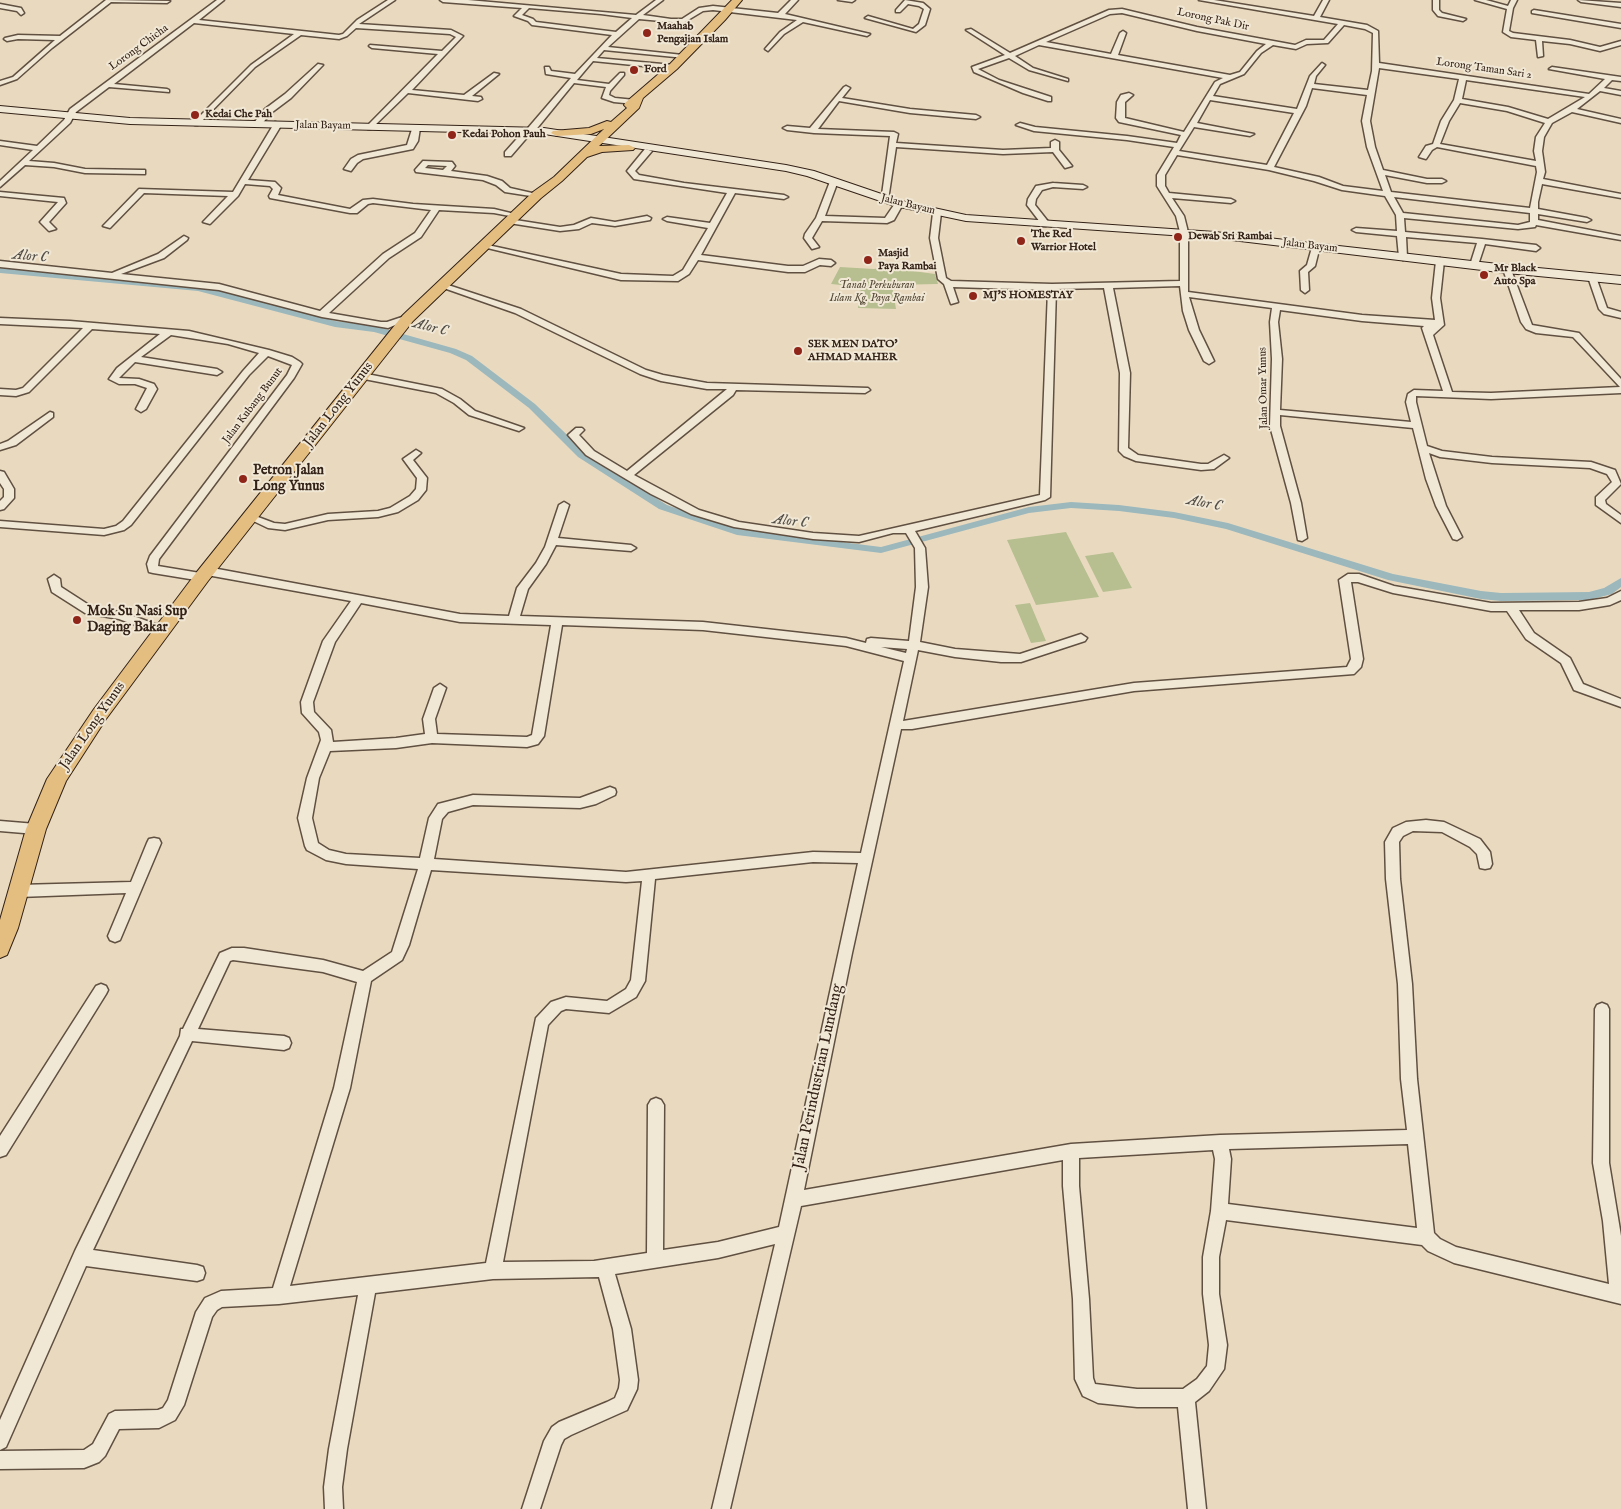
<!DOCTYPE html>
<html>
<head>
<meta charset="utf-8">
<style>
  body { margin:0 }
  canvas { display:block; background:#e9dabf }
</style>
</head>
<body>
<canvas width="1621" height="1509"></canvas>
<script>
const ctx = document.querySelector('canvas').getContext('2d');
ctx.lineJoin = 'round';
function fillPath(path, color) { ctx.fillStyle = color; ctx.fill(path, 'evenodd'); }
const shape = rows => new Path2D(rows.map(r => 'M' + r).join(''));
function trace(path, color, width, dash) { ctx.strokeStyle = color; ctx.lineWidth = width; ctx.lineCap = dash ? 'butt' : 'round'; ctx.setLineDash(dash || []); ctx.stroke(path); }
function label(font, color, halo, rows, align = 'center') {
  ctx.font = font + ' "IM FELL English",serif'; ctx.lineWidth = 4; ctx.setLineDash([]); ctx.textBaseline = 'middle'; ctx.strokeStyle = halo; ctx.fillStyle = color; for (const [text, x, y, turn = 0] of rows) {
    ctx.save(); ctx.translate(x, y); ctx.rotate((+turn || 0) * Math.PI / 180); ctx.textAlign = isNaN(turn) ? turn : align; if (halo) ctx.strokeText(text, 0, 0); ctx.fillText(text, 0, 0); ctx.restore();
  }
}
fillPath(shape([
  [840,267,874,269,884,267,935,274,938,284,892,285,896,309,858,308,861,287,831,284],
  [1066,532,1099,597,1036,605,1007,540],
  [1113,552,1132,588,1103,592,1085,556],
  [1030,603,1046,641,1031,643,1015,605]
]), '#b7bf91');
fillPath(shape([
  [0,267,198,285,335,321,375,326,456,349,472,356,535,404,586,453,667,505,738,529,881,547,1029,507,1071,502,1119,505,1174,512,1228,523,1393,574,1481,591,1501,593,1589,592,1604,588,1621,578,1621,587,1612,594,1589,600,1501,601,1481,599,1388,580,1226,529,1174,518,1119,511,1071,508,1029,513,881,553,737,535,659,509,578,457,529,408,466,360,450,353,374,332,335,327,198,291,0,273,0,267]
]), '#9db8bd');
const minor = shape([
  [106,0,170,1,167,3,111,2,52,48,17,79,0,85,0,81,13,77,55,40,18,39,7,41,4,39,5,38,18,35,60,36,106,0],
  [217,0,224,0,199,20,339,35,343,34,357,20,388,0,395,0,359,24,451,30,463,36,412,90,464,95,494,73,499,74,472,96,481,97,482,99,478,101,408,93,371,129,368,129,368,125,438,54,372,48,369,46,370,45,442,51,456,37,450,34,356,28,347,36,339,39,301,35,255,67,198,125,195,125,195,121,251,65,294,34,194,23,114,84,167,89,169,90,169,92,109,87,76,112,70,123,29,161,54,163,85,169,142,170,145,170,145,174,85,173,54,167,25,165,0,187,0,181,33,150,0,145,0,141,37,146,64,120,70,109,217,0],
  [440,0,468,0,636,15,656,0,663,0,643,15,671,19,682,19,699,8,713,6,778,13,791,0,798,0,785,14,870,34,867,36,803,22,784,34,768,51,765,49,780,32,797,20,713,10,703,11,683,23,639,19,608,47,683,55,685,56,685,58,604,50,597,58,673,65,676,67,673,69,593,61,577,80,609,84,620,73,624,73,624,75,610,91,609,95,615,98,635,100,635,104,614,102,602,98,606,87,574,83,534,132,531,132,527,130,528,128,571,78,546,74,545,67,549,67,551,71,575,74,612,35,532,25,528,21,514,16,522,8,443,2,440,0],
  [529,8,601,14,632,18,616,32,536,22,533,19,522,15,529,8],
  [838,0,855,0,852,2,838,0],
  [905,0,923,3,930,9,925,25,916,32,865,18,868,16,913,29,919,24,924,9,919,6,908,4,900,12,896,12,896,10,905,0],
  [1199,0,1214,0,1314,16,1323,0,1329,0,1320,17,1367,25,1378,31,1379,63,1589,94,1605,79,1549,69,1552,67,1621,77,1621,81,1612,80,1604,88,1621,91,1621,95,1600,91,1577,109,1621,119,1621,123,1572,112,1552,123,1544,137,1542,151,1545,172,1543,179,1621,194,1621,198,1542,184,1538,202,1538,209,1587,218,1591,220,1587,222,1538,214,1538,220,1621,236,1621,240,1536,225,1535,227,1518,229,1404,218,1405,232,1482,239,1536,245,1540,248,1536,251,1485,244,1478,265,1474,268,1470,265,1477,243,1406,237,1407,257,1403,260,1399,257,1397,236,1356,232,1352,230,1356,228,1397,231,1396,215,1385,196,1342,190,1314,181,1269,170,1177,155,1165,175,1165,186,1169,193,1231,199,1235,201,1231,203,1172,198,1184,216,1188,232,1188,292,1362,315,1435,320,1432,298,1436,261,1440,258,1444,261,1440,298,1444,325,1433,335,1452,392,1491,393,1620,387,1573,337,1536,333,1526,329,1521,322,1503,269,1510,267,1532,325,1579,333,1621,379,1621,393,1491,399,1416,396,1416,402,1427,446,1442,451,1492,457,1591,462,1615,470,1621,484,1605,500,1606,504,1621,515,1621,523,1596,505,1596,497,1612,482,1607,474,1590,468,1492,463,1440,457,1429,453,1446,506,1462,537,1457,540,1453,539,1436,506,1426,479,1413,428,1280,415,1280,426,1301,503,1307,538,1302,541,1298,540,1291,503,1270,426,1272,359,1270,322,1272,308,1189,297,1199,330,1214,361,1209,364,1204,361,1189,330,1183,311,1180,286,1113,288,1130,373,1128,448,1138,455,1201,464,1208,464,1224,455,1229,458,1214,469,1201,470,1136,461,1124,456,1119,451,1120,373,1104,288,1056,289,1050,497,1045,500,915,531,925,548,928,587,920,642,955,649,1020,654,1081,634,1087,638,1085,641,1021,662,1001,662,955,657,918,650,903,721,1134,683,1347,667,1351,659,1339,580,1348,574,1359,574,1394,586,1491,603,1579,602,1607,598,1621,591,1621,600,1610,605,1579,610,1519,610,1534,633,1570,658,1583,684,1621,699,1621,707,1574,690,1561,663,1526,639,1507,611,1491,611,1393,593,1358,582,1351,582,1363,659,1361,667,1354,674,1134,691,912,729,901,729,852,953,804,1190,1071,1144,1220,1135,1407,1130,1401,1079,1398,984,1386,879,1385,842,1393,828,1406,822,1426,820,1444,822,1480,839,1490,852,1492,864,1490,868,1485,869,1480,868,1477,854,1470,847,1442,832,1413,831,1403,836,1399,842,1400,879,1412,984,1417,1079,1434,1233,1440,1239,1456,1247,1609,1284,1603,1221,1593,1163,1595,1009,1597,1005,1602,1003,1607,1005,1609,1009,1609,1163,1621,1236,1621,1304,1454,1263,1428,1251,1422,1245,1226,1220,1219,1257,1219,1294,1227,1345,1224,1369,1209,1391,1195,1402,1206,1509,1188,1509,1178,1407,1137,1407,1098,1403,1083,1396,1075,1379,1073,1299,1063,1186,1063,1160,801,1206,730,1509,712,1509,775,1244,718,1258,615,1274,631,1329,638,1380,637,1389,627,1410,571,1435,564,1439,561,1445,540,1509,522,1509,544,1441,552,1427,559,1422,607,1402,615,1398,619,1388,620,1380,613,1329,599,1277,493,1279,375,1293,347,1449,342,1487,343,1509,325,1509,324,1487,329,1449,358,1295,279,1304,222,1307,217,1310,212,1317,184,1405,175,1420,159,1428,119,1429,105,1456,99,1462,84,1468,0,1469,0,1451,84,1450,93,1444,109,1414,115,1411,158,1410,163,1408,168,1400,196,1312,205,1298,221,1291,273,1288,334,1088,357,982,323,972,233,960,230,961,198,1029,284,1036,289,1038,291,1043,289,1048,284,1050,192,1041,93,1250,197,1265,203,1267,205,1273,203,1279,197,1281,86,1266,6,1447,0,1450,0,1420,75,1251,180,1036,181,1029,183,1029,220,953,232,948,244,948,323,960,363,971,392,952,418,869,346,864,326,860,307,850,305,846,298,818,307,778,321,740,319,732,302,713,301,702,323,641,351,601,207,575,203,574,202,571,203,568,207,567,460,614,509,616,517,588,536,563,545,547,559,505,564,502,569,505,558,538,631,545,636,548,631,551,556,545,546,564,528,589,520,616,703,622,846,638,866,643,867,639,871,638,909,641,916,587,915,548,906,533,893,533,859,542,813,539,734,527,691,514,651,494,586,455,568,435,576,428,582,428,584,430,579,435,594,451,627,471,727,389,707,389,661,381,640,374,515,313,438,286,445,284,521,309,646,370,663,375,707,383,868,388,870,390,865,393,736,390,733,395,634,475,699,510,739,522,813,533,859,536,1040,495,1048,290,953,287,958,302,951,304,944,284,938,279,930,238,933,213,937,211,941,213,938,238,946,278,951,281,1052,284,1180,281,1180,232,1176,216,1157,186,1157,175,1174,147,1127,140,1034,131,1016,125,1020,123,1035,127,1127,136,1177,143,1181,135,1119,122,1116,118,1117,102,1121,95,1129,93,1133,95,1125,102,1125,118,1184,132,1215,82,1223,78,1039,45,1015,56,1033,68,1068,79,1068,81,1029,70,1009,58,978,69,999,80,1051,97,1051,101,1048,101,1023,93,974,72,972,67,1005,55,966,30,971,29,1010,53,1109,10,1122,9,1197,27,1295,45,1306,40,1324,40,1338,24,1199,0],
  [1122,13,1197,31,1266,44,1257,51,1240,72,1230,75,1118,55,1126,33,1123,31,1120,33,1111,54,1046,42,1110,14,1122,13],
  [1344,25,1365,29,1373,33,1372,71,1368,90,1314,84,1316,76,1325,65,1322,63,1310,76,1297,109,1213,96,1220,84,1244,74,1261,53,1273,45,1296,49,1307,44,1328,43,1344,25],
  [1379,68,1459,79,1454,100,1441,121,1433,144,1426,146,1419,157,1426,159,1432,150,1437,147,1536,166,1537,172,1530,208,1391,192,1385,175,1427,183,1442,183,1446,181,1442,179,1427,179,1383,170,1375,147,1370,121,1379,68],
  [1466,80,1585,97,1548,119,1508,107,1462,99,1466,80],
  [1312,88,1367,95,1362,121,1367,147,1383,191,1343,186,1319,177,1274,167,1306,106,1312,88],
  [1210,100,1294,113,1267,165,1179,151,1194,127,1250,136,1254,134,1197,123,1210,100],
  [1460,103,1507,111,1545,123,1536,137,1534,151,1536,161,1440,144,1449,121,1460,103],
  [1394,197,1530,213,1530,222,1518,225,1403,213,1394,197],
  [1280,310,1362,321,1424,326,1422,328,1443,391,1414,390,1408,394,1406,402,1411,422,1280,410,1282,359,1278,322,1280,310],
  [361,603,460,622,551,625,532,735,527,737,437,734,435,719,446,688,440,684,434,688,423,719,425,734,396,738,333,742,331,730,314,712,313,702,335,642,361,603],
  [562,625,703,630,846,646,904,661,861,853,813,852,626,872,434,859,442,819,448,812,473,805,580,808,596,804,615,795,616,792,615,789,610,787,580,798,473,795,438,804,429,818,420,858,346,854,329,850,318,843,312,818,319,778,330,751,396,748,432,743,527,747,538,744,544,736,562,625],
  [881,647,907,649,906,653,881,647],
  [813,862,858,863,779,1227,718,1242,663,1250,664,1105,661,1100,656,1098,651,1100,648,1105,647,1253,594,1261,503,1262,548,1025,561,1011,566,1009,609,1013,636,997,645,981,655,879,813,862],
  [431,870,626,882,642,881,631,980,626,989,607,1001,566,997,551,1002,536,1018,486,1263,290,1286,350,1088,371,981,402,960,409,945,431,870],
  [1408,1144,1417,1228,1228,1204,1231,1159,1229,1149,1408,1144],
  [1213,1150,1215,1159,1211,1211,1203,1257,1203,1294,1209,1345,1207,1366,1197,1379,1183,1389,1137,1389,1095,1384,1093,1378,1089,1299,1079,1186,1079,1158,1213,1150],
  [1433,0,1439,0,1439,10,1442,13,1466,19,1463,21,1438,16,1433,10,1433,0],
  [1475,0,1486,0,1508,6,1511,0,1517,0,1513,8,1509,31,1513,33,1570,40,1600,47,1621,41,1621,45,1600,51,1570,44,1542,41,1543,56,1538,57,1536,40,1511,37,1503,32,1507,9,1475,0],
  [1578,0,1621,3,1621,7,1581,2,1578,0],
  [0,4,21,8,24,13,21,15,17,11,0,8,0,4],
  [1534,10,1621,24,1621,28,1532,13,1532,11,1534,10],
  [318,64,323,65,291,98,271,113,260,126,254,126,253,124,265,109,285,94,318,64],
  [846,86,850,88,842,98,910,109,976,115,980,117,976,119,910,113,839,101,818,129,894,132,898,134,896,143,1003,150,1051,148,1051,142,1055,140,1059,142,1059,150,1072,166,1065,168,1053,152,1003,154,896,147,888,200,881,202,890,136,814,133,787,130,783,128,787,126,810,128,844,87,846,86],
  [275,122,282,124,248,180,275,182,281,188,278,195,350,209,363,200,373,199,413,204,494,209,519,215,515,217,494,213,439,210,421,237,389,258,329,313,381,322,387,322,408,315,412,318,388,328,322,317,219,290,0,267,0,261,112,273,158,254,184,236,188,238,187,240,164,258,121,274,219,284,320,311,383,254,415,233,431,210,373,203,368,204,357,213,350,213,270,198,269,196,273,189,270,186,245,184,238,196,210,224,203,222,228,196,144,193,110,228,103,226,139,189,233,192,275,122],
  [413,126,420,128,418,141,413,149,363,159,357,163,351,171,344,169,351,159,358,155,407,145,413,126],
  [523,132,530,134,511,156,505,156,505,152,523,132],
  [645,149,652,151,635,171,639,175,684,183,784,195,788,197,784,199,735,193,701,255,788,266,803,266,819,259,831,260,835,263,831,266,820,265,805,272,788,272,698,260,689,274,678,281,621,280,479,246,483,244,621,274,673,276,683,270,708,228,667,221,663,219,667,217,710,223,727,193,634,179,627,171,645,149],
  [423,161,452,162,455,166,451,171,487,176,502,181,510,188,541,195,537,197,505,192,496,185,483,180,416,172,415,170,423,161],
  [428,165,447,166,443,170,425,168,428,165],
  [831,179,838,181,825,216,885,218,896,202,903,204,894,220,887,223,822,221,812,238,819,247,812,249,804,238,805,234,816,218,831,179],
  [1053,183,1083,185,1087,187,1083,189,1053,187,1042,190,1036,199,1035,205,1050,224,1046,226,1043,226,1027,205,1028,199,1036,186,1053,183],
  [0,192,64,198,66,203,49,222,56,229,49,231,40,222,58,202,0,196,0,192],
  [647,216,651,218,650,220,615,226,592,223,579,229,560,231,509,223,505,221,509,219,560,227,574,225,591,218,615,222,647,216],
  [1313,244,1320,246,1315,266,1308,272,1309,290,1305,293,1301,290,1300,271,1307,265,1313,244],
  [1592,274,1596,277,1607,308,1621,312,1621,318,1604,314,1599,309,1588,277,1592,274],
  [0,318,70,321,189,331,269,350,292,357,300,362,302,364,294,378,159,559,158,566,206,574,208,577,206,580,202,581,153,573,149,572,147,564,150,556,287,375,292,365,268,356,249,375,131,525,124,530,104,535,0,527,0,521,104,529,116,526,123,521,243,371,259,353,228,344,171,335,141,357,217,369,222,372,217,375,135,362,119,378,139,379,154,384,157,389,146,409,141,412,136,409,147,388,135,384,119,384,109,379,117,368,160,334,92,329,29,392,16,396,0,395,0,389,16,390,23,388,83,328,0,324,0,318],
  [362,373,442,389,460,399,475,411,524,428,519,431,469,415,454,403,436,393,359,378,357,376,362,373],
  [50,412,53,413,53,417,16,445,0,450,0,444,8,441,50,412],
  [416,450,421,453,413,460,427,478,426,490,418,500,398,512,378,517,328,520,285,530,268,528,245,517,250,514,274,523,285,524,328,514,378,511,390,508,410,496,416,489,417,478,403,459,416,450],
  [0,471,4,472,14,489,14,498,4,509,0,510,0,501,4,497,4,489,0,483,0,471],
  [54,575,60,579,61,587,92,607,125,613,166,628,168,631,162,635,119,619,85,613,52,592,48,579,54,575],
  [0,821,36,824,41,825,43,829,41,833,36,834,0,831,0,821],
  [154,838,159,839,161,843,120,940,115,942,110,940,108,936,126,893,19,897,14,895,12,891,14,887,19,885,131,882,147,843,149,839,154,838],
  [101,984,106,986,108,990,106,994,6,1155,0,1157,0,1136,96,986,101,984]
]);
const secondary = shape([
  [0,106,130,118,544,128,786,165,814,171,902,201,966,215,1215,232,1507,265,1621,276,1621,284,1507,273,1215,238,966,221,895,206,807,176,786,171,544,134,130,124,0,112,0,106]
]);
const primary = shape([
  [732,0,742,0,725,20,677,69,643,98,639,108,599,146,629,145,635,148,633,150,602,152,587,157,562,181,541,198,413,321,208,581,106,719,66,781,46,829,18,928,7,955,0,958,0,920,26,829,47,779,94,709,196,573,403,315,533,192,554,177,604,129,591,134,557,136,551,133,553,131,589,128,607,121,611,122,627,108,624,105,625,103,669,65,732,0]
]);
trace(minor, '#605041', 3);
trace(secondary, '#332217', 2);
trace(primary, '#332217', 2);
fillPath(minor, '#f1e7d5');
fillPath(secondary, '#f1e7d5');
fillPath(primary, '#e4bd80');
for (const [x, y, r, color] of [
  [647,33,5,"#8f2418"],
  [634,70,5,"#8f2418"],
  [195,115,5,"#8f2418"],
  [452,135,5,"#8f2418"],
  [1178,237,5,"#8f2418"],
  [1021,241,5,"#8f2418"],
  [868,260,5,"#8f2418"],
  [1484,275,5,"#8f2418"],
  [973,296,5,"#8f2418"],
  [798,351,5,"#8f2418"],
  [243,479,5,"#8f2418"],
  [77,620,5,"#8f2418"]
]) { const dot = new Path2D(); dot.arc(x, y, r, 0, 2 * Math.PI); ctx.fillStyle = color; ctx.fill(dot); trace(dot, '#f1e7d5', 2); }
label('11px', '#332217', '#f1e7d5', [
  ["Lorong Pak Dir",1213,20,12],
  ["Lorong Chicha",139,48,-36],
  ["Lorong Taman Sari 2",1484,69,8],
  ["Jalan Bayam",323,126,1],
  ["Jalan Bayam",908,205,14],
  ["Jalan Bayam",1310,246,7],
  ["Jalan Omar Yunus",1264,388,-91],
  ["Jalan Kubang Bunut",253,406,-53]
]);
label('bold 11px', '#332217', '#f1e7d5', [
  ["Maahab",657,27],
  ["Pengajian Islam",657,40],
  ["Ford",644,70],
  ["Kedai Che Pah",205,115],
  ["Kedai Pohon Pauh",462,135],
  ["The Red",1031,235],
  ["Warrior Hotel",1031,248],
  ["Dewab Sri Rambai",1188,237],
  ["Masjid",878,254],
  ["Paya Rambai",878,267],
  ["Mr Black",1494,269],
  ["Auto Spa",1494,282],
  ["MJ'S HOMESTAY",983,296],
  ["SEK MEN DATO'",808,345],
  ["AHMAD MAHER",808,358]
], 'left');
label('italic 11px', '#544936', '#f1e7d5', [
  ["Tanah Perkuburan",877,286],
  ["Islam Kg. Paya Rambai",877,299]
]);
label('14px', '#332217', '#f1e7d5', [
  ["Jalan Long Yunus",339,405,-52],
  ["Jalan Long Yunus",93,726,-55]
]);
label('bold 14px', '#332217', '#f1e7d5', [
  ["Petron Jalan",253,471],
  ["Long Yunus",253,487],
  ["Mok Su Nasi Sup",87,612],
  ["Daging Bakar",87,628]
], 'left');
label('italic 15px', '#534f49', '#f1e7d5', [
  ["Alor C",30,257,5],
  ["Alor C",430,328,14],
  ["Alor C",1204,504,11],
  ["Alor C",790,522,7]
]);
label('16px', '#332217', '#f1e7d5', [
  ["Jalan Perindustrian Lundang",819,1077,-78]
]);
</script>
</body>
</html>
